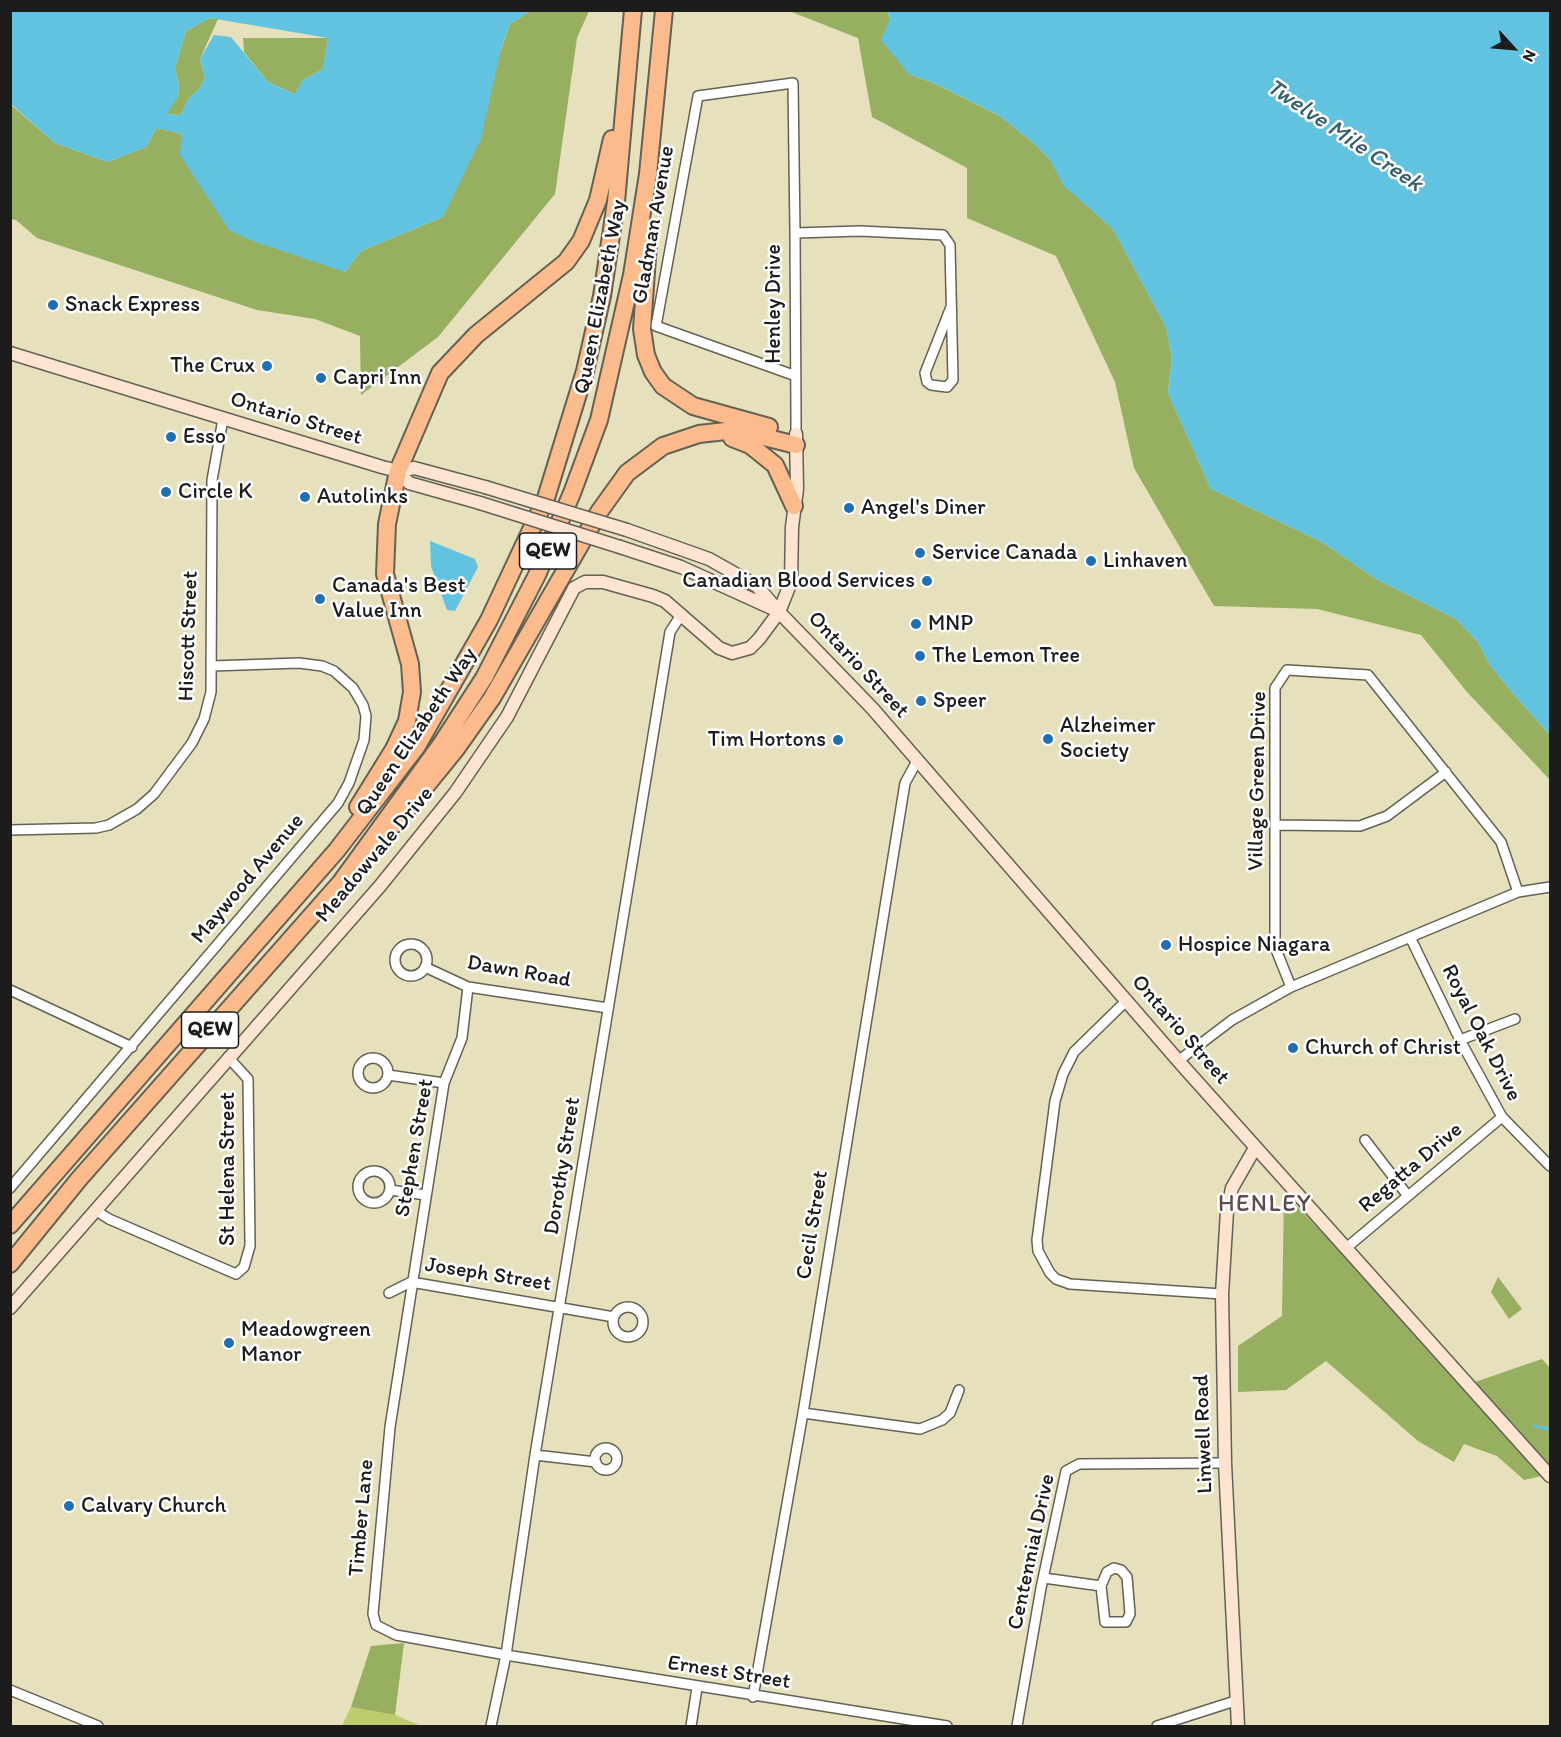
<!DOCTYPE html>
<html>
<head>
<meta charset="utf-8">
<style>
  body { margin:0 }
  #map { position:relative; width:1561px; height:1737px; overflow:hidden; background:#e6e0bc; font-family:Itim,sans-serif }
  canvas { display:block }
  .frame { position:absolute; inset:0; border:12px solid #1c1c1c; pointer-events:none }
  .north { position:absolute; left:1483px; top:18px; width:60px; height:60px; -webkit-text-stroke:4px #fff; paint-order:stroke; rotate:116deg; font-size:16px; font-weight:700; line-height:24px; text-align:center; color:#1c1c1c }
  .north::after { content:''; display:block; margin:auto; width:21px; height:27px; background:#1c1c1c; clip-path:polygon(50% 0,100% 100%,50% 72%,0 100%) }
</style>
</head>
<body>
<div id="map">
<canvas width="1561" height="1737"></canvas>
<div class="frame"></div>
<div class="north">N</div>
</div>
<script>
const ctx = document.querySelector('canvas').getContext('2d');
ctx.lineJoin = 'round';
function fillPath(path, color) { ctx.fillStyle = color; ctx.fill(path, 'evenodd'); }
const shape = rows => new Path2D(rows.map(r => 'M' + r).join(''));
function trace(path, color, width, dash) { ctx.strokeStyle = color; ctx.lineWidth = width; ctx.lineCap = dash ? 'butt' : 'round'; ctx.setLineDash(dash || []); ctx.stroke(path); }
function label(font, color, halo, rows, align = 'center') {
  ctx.font = font + ' Itim,sans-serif'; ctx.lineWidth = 5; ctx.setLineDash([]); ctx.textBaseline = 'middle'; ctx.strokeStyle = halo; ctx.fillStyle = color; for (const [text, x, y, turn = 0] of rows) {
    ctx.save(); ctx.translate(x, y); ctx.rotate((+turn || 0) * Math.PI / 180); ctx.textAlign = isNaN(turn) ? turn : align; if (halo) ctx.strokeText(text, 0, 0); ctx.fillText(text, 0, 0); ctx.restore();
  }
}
fillPath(shape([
  [351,1707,395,1715,421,1726,342,1726]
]), '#bdcb6d');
fillPath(shape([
  [530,11,589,11,577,38,555,194,438,337,361,395,360,336,315,319,257,310,37,238,16,220,11,219,10,104,55,143,108,162,146,147,157,128,182,134,345,272,361,251,443,217,510,24],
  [789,11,887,11,909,74,936,84,1000,116,1036,145,1050,160,1065,186,1113,229,1166,327,1172,357,1168,393,1211,489,1322,542,1376,579,1456,619,1477,641,1490,665,1511,691,1550,735,1550,780,1467,692,1421,635,1317,609,1214,606,1134,468,1115,382,1056,256,967,218,967,168,872,117,858,38],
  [210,18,218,19,200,59,205,78,200,88,189,98,181,115,166,114,178,96,179,85,175,69,186,31],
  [243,38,328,38,323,69,303,80,295,94,268,82,244,52],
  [1284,1193,1469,1384,1542,1359,1550,1368,1550,1474,1524,1480,1497,1456,1464,1444,1454,1462,1418,1441,1326,1361,1286,1390,1238,1392,1238,1346,1282,1316],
  [1498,1277,1522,1309,1509,1319,1491,1292],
  [404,1643,395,1715,351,1707,371,1646]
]), '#96af60');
fillPath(shape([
  [11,10,530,10,530,11,510,24,501,49,481,139,443,217,361,251,345,272,250,240,229,230,180,155,182,134,157,128,146,147,108,162,55,143,11,104],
  [210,18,328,38,323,69,303,80,295,94,268,82,231,37,214,35,200,59,205,78,200,88,189,98,181,115,167,114,178,97,179,85,175,69,186,31],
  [887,10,1550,11,1550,735,1511,691,1490,665,1477,641,1456,619,1376,579,1322,542,1211,489,1168,393,1172,357,1166,327,1113,229,1064,186,1050,160,1036,145,1000,116,936,84,909,74,881,40,890,19],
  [430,541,475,559,478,567,455,611,447,610,431,566]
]), '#61c3df');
trace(shape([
  [1534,1426,1550,1429]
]), '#61c3df', 3);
const street = shape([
  [795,233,860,231,943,235,950,245,953,380,947,387,931,385,927,382,925,373,951,307],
  [796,376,656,326,698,96,793,83,795,233,796,419,796,434],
  [1275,825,1360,826,1387,816,1446,772],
  [10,830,96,828,109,825,137,809,154,794,192,743,204,719,211,692,212,480,223,419],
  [1410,937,1460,1040,1502,1117,1550,1166],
  '395 960a16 16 0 1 1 32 0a16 16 0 1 1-32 0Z',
  [425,967,468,987,608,1008],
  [468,987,462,1038,444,1083,390,1427,373,1614,376,1625,396,1635,506,1655,947,1726],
  [1291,987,1275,947,1275,688,1287,670,1368,675,1501,842,1518,892],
  [10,990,132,1047],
  [1126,1001,1074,1052,1063,1074,1055,1101,1037,1240,1038,1251,1050,1273,1056,1279,1070,1284,1222,1294],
  [1460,1040,1515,1019],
  '358 1073a15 15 0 1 1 30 0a15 15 0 1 1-30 0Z',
  [1178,1061,1232,1020,1291,987,1518,892,1550,887],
  [388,1075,444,1083],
  [1365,1140,1408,1196],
  '358 1187a16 16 0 1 1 32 0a16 16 0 1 1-32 0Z',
  [10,1188,338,803,349,783,364,740,366,716,363,705,353,688,334,671,322,666,299,663,212,666],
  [390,1190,426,1195],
  [95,1210,109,1219,236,1274,244,1267,250,1246,248,1079,228,1057],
  [1345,1249,1502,1117],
  [411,1282,614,1317],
  [389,1293,411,1282],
  '613 1322a15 15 0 1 1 30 0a15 15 0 1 1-30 0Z',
  [803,1413,920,1429,942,1420,950,1413,959,1390],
  '595 1459a11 11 0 1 1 22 0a11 11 0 1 1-22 0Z',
  [535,1455,596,1462],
  [1044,1578,1101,1586,1105,1622,1126,1622,1130,1614,1127,1577,1121,1570,1114,1568,1107,1572,1101,1586],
  [10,1690,98,1726],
  [753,1697,803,1413,905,783,917,761],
  [491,1726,506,1655,535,1455,670,632,681,615],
  [691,1726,697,1688],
  [1017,1726,1041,1588,1066,1471,1079,1464,1225,1463],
  [1157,1726,1235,1701]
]);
const secondary = shape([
  [10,353,382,467,398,471,414,468,485,487],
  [398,471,409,483,480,503],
  [627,530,709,559,757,586,779,612,872,708,1182,1065,1550,1476],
  [620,547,681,567,778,611],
  [10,1308,380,886,455,793,507,717,574,588,585,582,603,582,653,596,665,601,719,648,732,653,750,648,759,639,779,612,791,582,792,527,797,489,796,434],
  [1238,1726,1225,1463,1222,1294,1227,1211,1232,1188,1255,1148]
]);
const highway = shape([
  [649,229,642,329,646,355,653,372,663,386,693,406,769,427],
  [732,438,750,445,775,465,794,506],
  [358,807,394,749,407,721,412,692,410,664,385,574,387,524,398,471,440,373,476,335,566,262,581,241,598,200,612,139],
  [395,824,456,749,492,698,599,512,627,473,663,446,699,434,726,431,748,433,796,445],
  [10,1225,337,850,417,746,489,620,546,498,585,371,602,296,616,202,633,10],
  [10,1264,79,1179,341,882,440,746,484,678,537,575,572,493,599,420,632,275,648,174,664,10]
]);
trace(street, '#636154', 12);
trace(secondary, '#636154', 15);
trace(highway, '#636154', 20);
trace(street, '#fff', 9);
trace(secondary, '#fde4d1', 12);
trace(highway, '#fbbb8c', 16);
const secondaryBridge = shape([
  [485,487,627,530],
  [480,503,620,547]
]);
trace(secondaryBridge, '#636154', 15, []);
trace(secondaryBridge, '#fde4d1', 12);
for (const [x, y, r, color] of [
  [53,305,6,"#1f6fb2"],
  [267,366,6,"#1f6fb2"],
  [321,378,6,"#1f6fb2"],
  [171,437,6,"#1f6fb2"],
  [166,492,6,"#1f6fb2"],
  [305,497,6,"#1f6fb2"],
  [849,508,6,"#1f6fb2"],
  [920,553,6,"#1f6fb2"],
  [1091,561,6,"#1f6fb2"],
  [927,581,6,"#1f6fb2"],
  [320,599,6,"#1f6fb2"],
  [916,624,6,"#1f6fb2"],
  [920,656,6,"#1f6fb2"],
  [921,701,6,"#1f6fb2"],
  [1048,739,6,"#1f6fb2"],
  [838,740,6,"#1f6fb2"],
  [1166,945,6,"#1f6fb2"],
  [1293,1048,6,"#1f6fb2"],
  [229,1343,6,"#1f6fb2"],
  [69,1506,6,"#1f6fb2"]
]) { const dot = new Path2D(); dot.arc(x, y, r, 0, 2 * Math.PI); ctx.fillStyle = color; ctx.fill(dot); trace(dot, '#fff', 2); }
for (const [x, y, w] of [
  [548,551,57],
  [210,1030,57]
]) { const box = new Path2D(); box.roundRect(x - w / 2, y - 18, w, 36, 4.5); ctx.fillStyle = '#fff'; ctx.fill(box); trace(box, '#1c1c1c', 1.5); }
label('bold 21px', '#1c1c1c', null, [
  ["QEW",548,551],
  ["QEW",210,1030]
]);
label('22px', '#1c1c1c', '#fff', [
  ["Gladman Avenue",654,225,-80],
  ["Queen Elizabeth Way",601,297,-79],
  ["Henley Drive",774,304,-90],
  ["Ontario Street",296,419,17],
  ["Hiscott Street",189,636,-88],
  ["Ontario Street",858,665,47],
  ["Queen Elizabeth Way",417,732,-56],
  ["Village Green Drive",1258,781,-89],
  ["Meadowvale Drive",375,855,-50],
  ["Maywood Avenue",248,879,-50],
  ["Dawn Road",519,972,10],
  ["Ontario Street",1180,1030,49],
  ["Royal Oak Drive",1481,1033,63],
  ["Stephen Street",415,1148,-80],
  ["Dorothy Street",563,1166,-81],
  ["Regatta Drive",1411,1168,-40],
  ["St Helena Street",228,1169,-90],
  ["Cecil Street",813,1225,-81],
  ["Joseph Street",488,1275,9],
  ["Linwell Road",1204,1434,-92],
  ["Timber Lane",362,1518,-85],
  ["Centennial Drive",1032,1552,-78],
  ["Ernest Street",729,1673,9]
]);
label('22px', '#1c1c1c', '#fff', [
  ["Snack Express",65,305],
  ["The Crux",255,366,"right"],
  ["Capri Inn",333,378],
  ["Esso",183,437],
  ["Circle K",178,492],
  ["Autolinks",317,497],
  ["Angel's Diner",861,508],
  ["Service Canada",932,553],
  ["Linhaven",1103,561],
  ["Canadian Blood Services",915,581,"right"],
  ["Canada's Best",332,586],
  ["Value Inn",332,611],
  ["MNP",928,624],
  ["The Lemon Tree",932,656],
  ["Speer",933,701],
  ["Alzheimer",1060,726],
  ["Society",1060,751],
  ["Tim Hortons",826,740,"right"],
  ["Hospice Niagara",1178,945],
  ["Church of Christ",1305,1048],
  ["Meadowgreen",241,1330],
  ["Manor",241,1355],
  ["Calvary Church",81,1506]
], 'left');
label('italic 24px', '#385f6a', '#fff', [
  ["Twelve Mile Creek",1344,136,34]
]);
ctx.letterSpacing = '1.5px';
label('24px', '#5e4b4a', '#fff', [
  ["HENLEY",1265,1205]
]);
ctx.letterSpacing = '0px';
</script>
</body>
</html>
